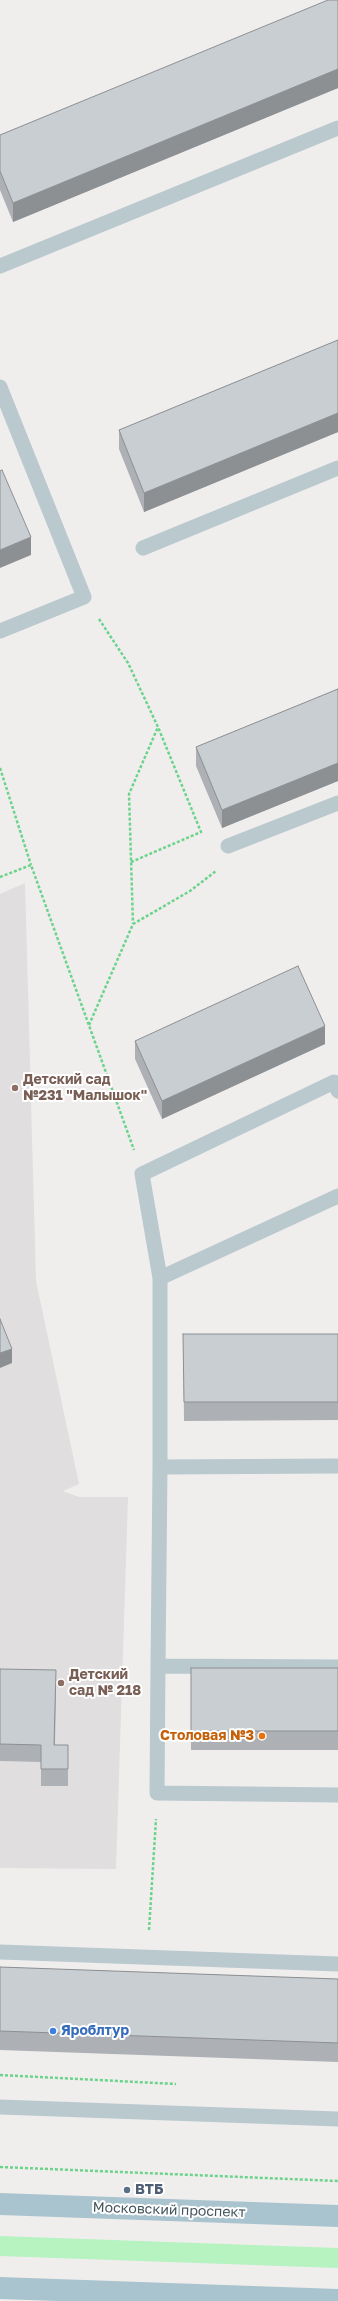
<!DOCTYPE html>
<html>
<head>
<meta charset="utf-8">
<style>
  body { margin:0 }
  canvas { display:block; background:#f0eded }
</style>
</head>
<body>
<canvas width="338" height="2301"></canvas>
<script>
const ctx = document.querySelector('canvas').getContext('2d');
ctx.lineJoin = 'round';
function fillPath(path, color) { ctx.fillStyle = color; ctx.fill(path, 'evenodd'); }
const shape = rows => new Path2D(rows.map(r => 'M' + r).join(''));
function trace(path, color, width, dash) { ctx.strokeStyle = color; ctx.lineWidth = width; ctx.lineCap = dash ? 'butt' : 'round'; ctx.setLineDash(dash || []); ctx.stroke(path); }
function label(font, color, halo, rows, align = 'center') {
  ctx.font = font + ' "Golos Text",sans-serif'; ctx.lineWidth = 4; ctx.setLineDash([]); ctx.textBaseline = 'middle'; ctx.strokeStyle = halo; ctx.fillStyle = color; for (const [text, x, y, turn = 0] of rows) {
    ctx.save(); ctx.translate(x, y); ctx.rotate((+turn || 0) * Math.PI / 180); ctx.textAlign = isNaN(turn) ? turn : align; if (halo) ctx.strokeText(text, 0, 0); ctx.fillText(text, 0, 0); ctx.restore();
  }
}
fillPath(shape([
  [25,883,36,1281,79,1484,63,1491,79,1497,128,1497,116,1869,0,1868,0,894]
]), '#e1dedf');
fillPath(shape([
  [0,2236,338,2248,338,2268,0,2256]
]), '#b6f3c1');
trace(shape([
  [99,619,128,663,158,727,129,794,133,924],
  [0,768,31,865],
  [131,862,201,832,158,727],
  [0,877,31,865,134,1150],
  [89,1025,133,924,190,891,216,871],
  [149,1930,156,1819],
  [0,2075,176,2084],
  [0,2167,338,2181]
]), '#6bd48b', 2.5, [3, 2]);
trace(shape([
  [0,266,338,128],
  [0,387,84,597,0,631],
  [143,548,338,468],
  [228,846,338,803],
  [160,1278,142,1174,334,1082,338,1091],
  [338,1466,160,1467,158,1666,338,1667],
  [160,1467,160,1278,338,1196],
  [158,1666,157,1793,338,1795],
  [0,1952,338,1964],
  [0,2107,338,2119]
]), '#bac9ce', 15);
trace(shape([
  [0,2204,338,2216],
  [0,2288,338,2300]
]), '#aac4cf', 22);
fillPath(shape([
  [338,0,338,88,13,222,0,190,0,135],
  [338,340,338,432,144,512,119,449,119,430],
  [338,689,338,781,222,828,196,766,196,747],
  [135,1041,325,1044,162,1119,135,1059],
  [183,1334,338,1334,338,1420,184,1421],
  [191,1668,338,1668,338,1750,191,1750],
  [0,1669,56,1687,55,1745,68,1745,68,1786,41,1786,41,1762,0,1761],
  [0,1967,338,1979,338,2062,0,2050]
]), '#adb1b5');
fillPath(shape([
  [338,69,338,88,13,222,13,203],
  [338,413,338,432,144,512,144,493],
  [31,537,31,555,0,568,0,550],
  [338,763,338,781,222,828,222,810],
  [325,1026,325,1044,162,1119,162,1101],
  [12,1349,12,1363,0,1368,0,1353]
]), '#8d9093');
const building = shape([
  [328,0,338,0,338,69,13,203,0,171,0,135,328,0],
  [338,340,338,413,144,493,119,430,338,340],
  [2,470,31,537,0,550,0,471,2,470],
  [338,689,338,763,222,810,196,747,338,689],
  [298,966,325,1026,162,1101,135,1041,298,966],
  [0,1319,12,1349,0,1353,0,1319],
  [183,1334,338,1334,338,1402,184,1402,183,1334],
  [191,1668,338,1668,338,1731,191,1731,191,1668],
  [0,1669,56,1670,54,1745,68,1745,68,1769,41,1769,41,1745,0,1744,0,1669],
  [0,1967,338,1979,338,2043,0,2031,0,1967]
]);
fillPath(building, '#c9ced2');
trace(building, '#8d9093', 1);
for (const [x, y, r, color] of [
  [15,1088,4,"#8d6e63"],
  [61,1683,4,"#8d6e63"],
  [262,1736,4,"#e8710a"],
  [53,2031,4,"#3f7fe0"],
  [127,2190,4,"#5c6f8a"]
]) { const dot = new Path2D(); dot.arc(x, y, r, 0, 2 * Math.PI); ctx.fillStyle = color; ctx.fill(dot); trace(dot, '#fff', 1.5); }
label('bold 14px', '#785e54', '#fff', [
  ["Детский сад",23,1080],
  ["№231 \"Малышок\"",23,1096],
  ["Детский",69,1675],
  ["сад № 218",69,1691]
], 'left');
label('bold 14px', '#c56008', '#fff', [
  ["Столовая №3",254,1736]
], 'right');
label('bold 14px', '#366cbe', '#fff', [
  ["Яроблтур",61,2031]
], 'left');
label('bold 14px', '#4e5e75', '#fff', [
  ["ВТБ",135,2190]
], 'left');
label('14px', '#44555c', '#fff', [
  ["Московский проспект",169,2210,2]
]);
</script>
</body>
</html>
